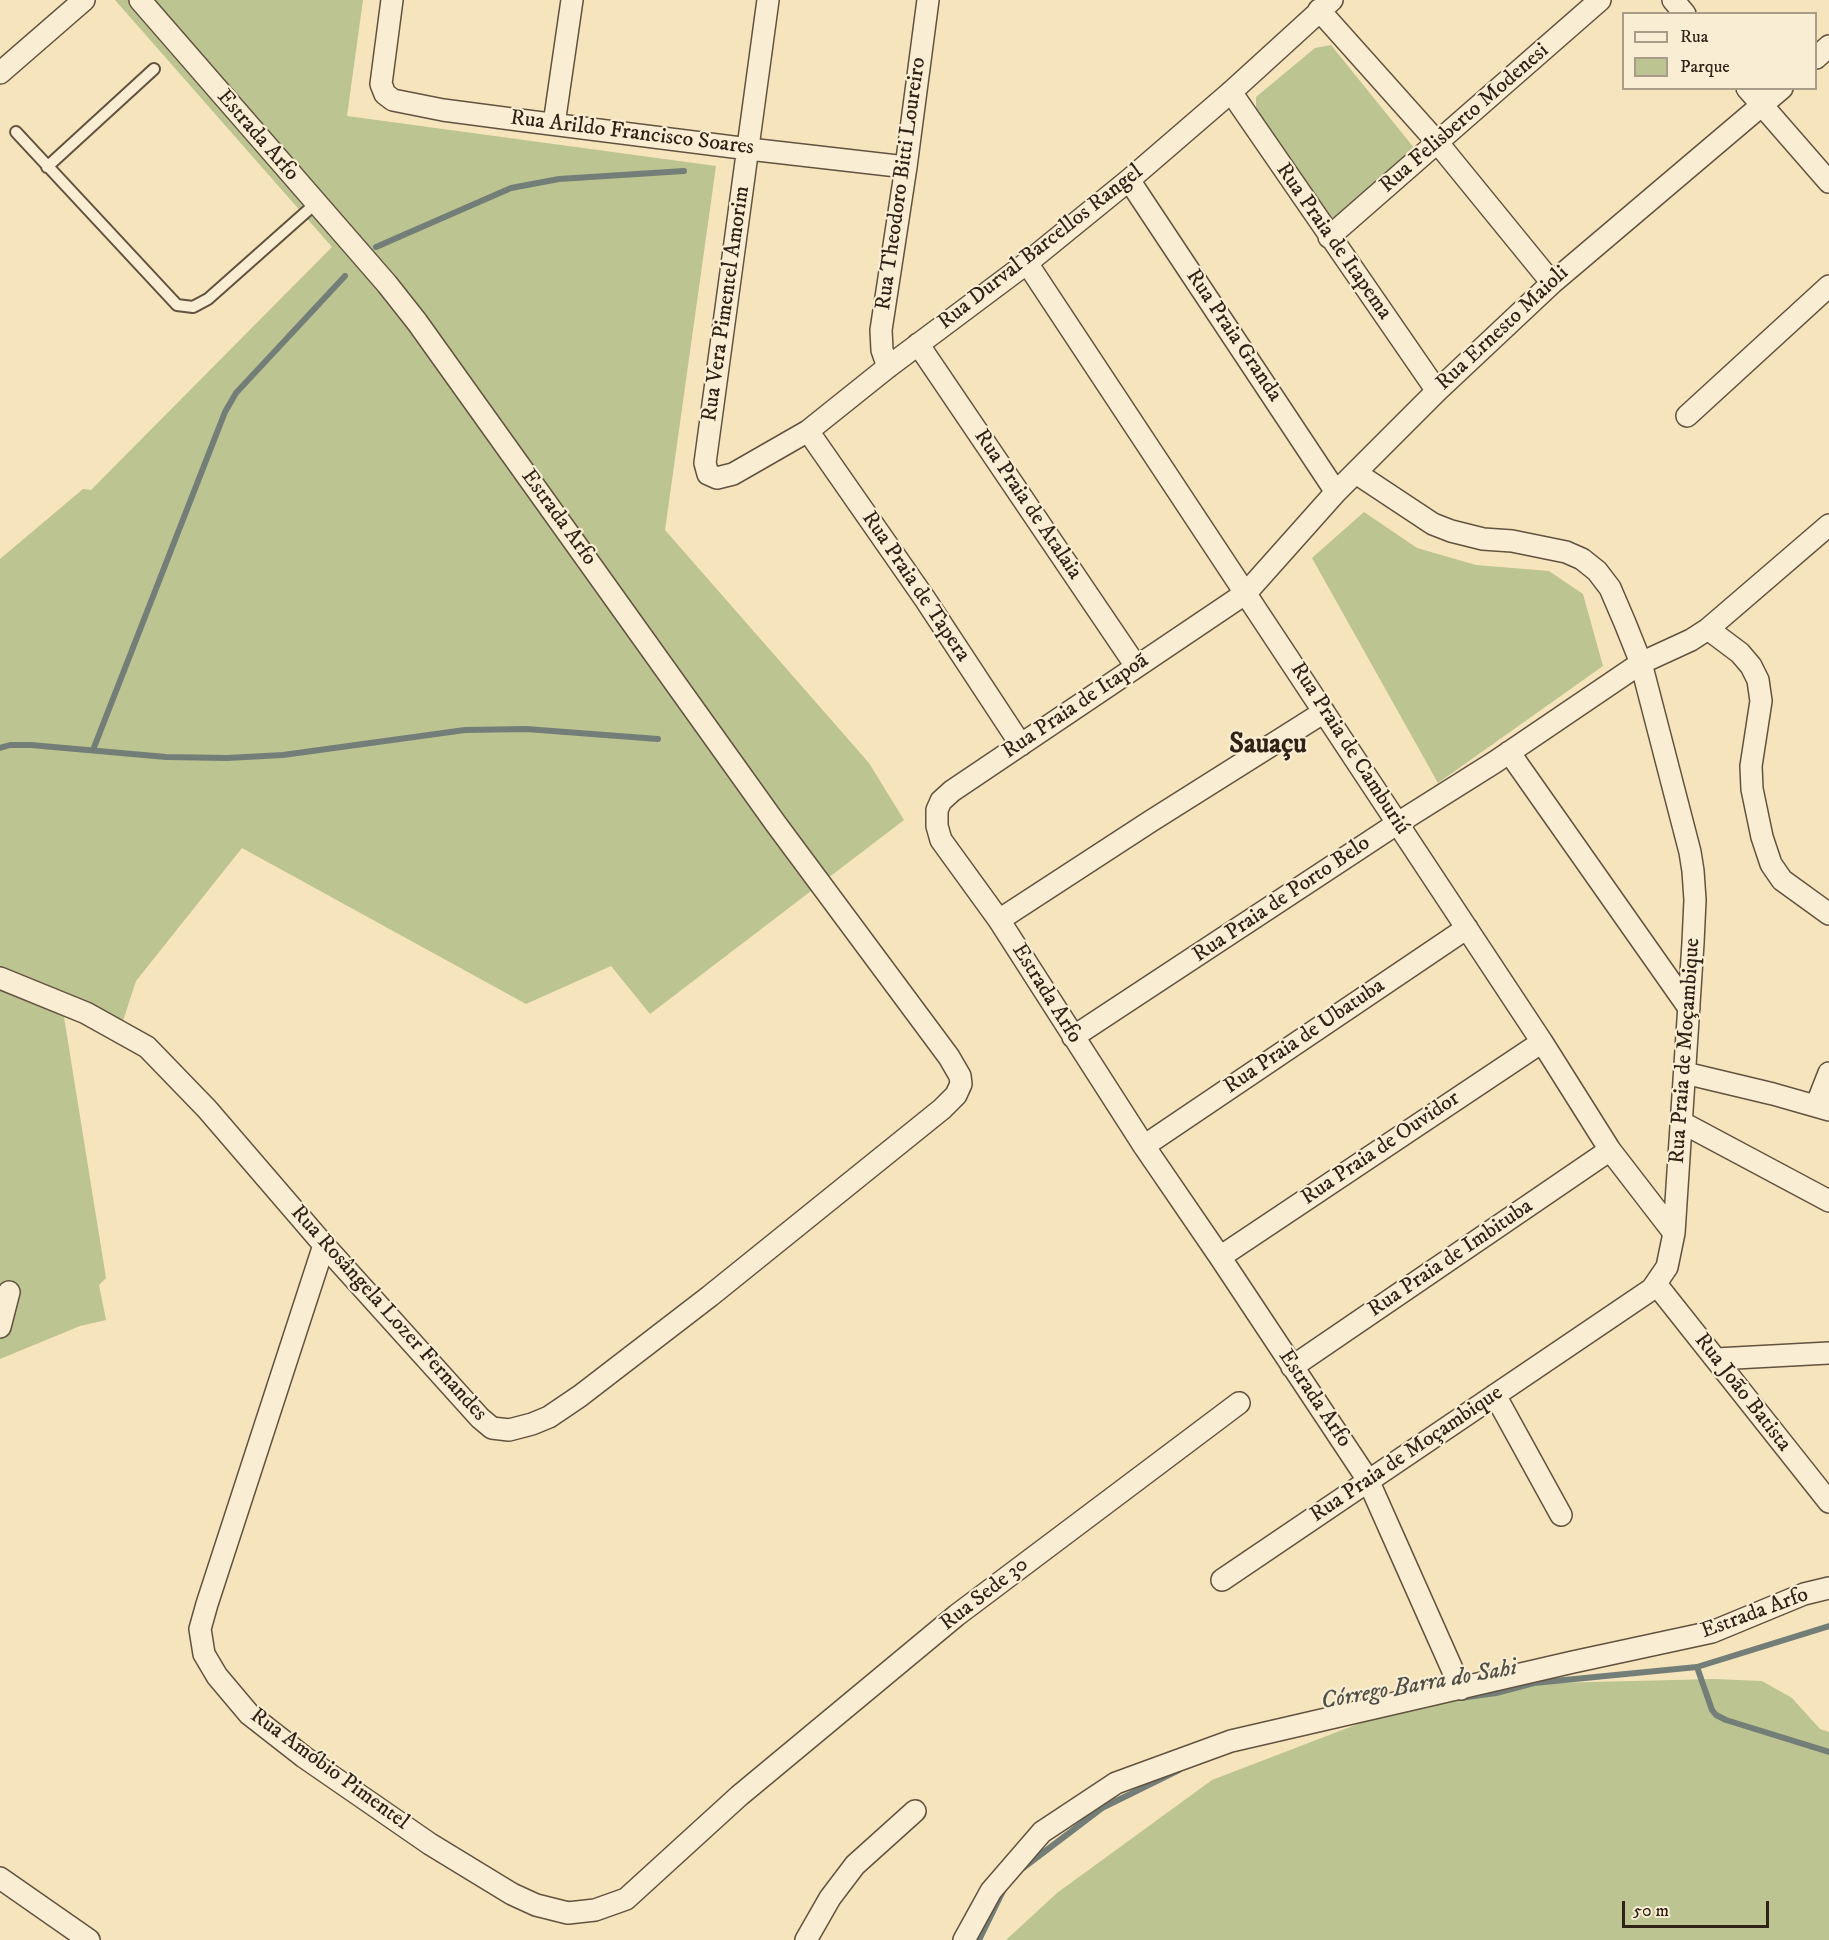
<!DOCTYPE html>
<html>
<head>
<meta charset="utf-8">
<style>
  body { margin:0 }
  #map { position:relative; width:1829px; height:1940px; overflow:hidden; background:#f6e4bc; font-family:"IM FELL DW Pica",serif }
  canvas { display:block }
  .legend { position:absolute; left:1622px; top:12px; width:195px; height:78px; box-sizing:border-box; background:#f9edd3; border:2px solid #a99c88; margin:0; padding:8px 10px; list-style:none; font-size:18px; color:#302217 }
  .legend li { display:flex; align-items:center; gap:12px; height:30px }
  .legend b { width:30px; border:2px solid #a99c88 }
  .scale { position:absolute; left:1622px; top:1901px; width:147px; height:27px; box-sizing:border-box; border:3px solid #302217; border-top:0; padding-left:8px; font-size:18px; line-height:21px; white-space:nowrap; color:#302217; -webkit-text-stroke:4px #f9edd3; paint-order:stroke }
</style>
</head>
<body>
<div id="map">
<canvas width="1829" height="1940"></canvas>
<ul class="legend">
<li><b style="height:8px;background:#f9edd3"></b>Rua</li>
<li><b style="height:16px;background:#bcc491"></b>Parque</li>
</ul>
<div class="scale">50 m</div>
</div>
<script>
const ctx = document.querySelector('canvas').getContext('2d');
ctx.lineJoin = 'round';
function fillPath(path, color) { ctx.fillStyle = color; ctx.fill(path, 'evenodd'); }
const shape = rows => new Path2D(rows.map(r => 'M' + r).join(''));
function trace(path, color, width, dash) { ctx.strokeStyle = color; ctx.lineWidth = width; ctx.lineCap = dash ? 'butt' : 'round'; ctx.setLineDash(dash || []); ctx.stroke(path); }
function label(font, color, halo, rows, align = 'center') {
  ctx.font = font + ' "IM FELL DW Pica",serif'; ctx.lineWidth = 4.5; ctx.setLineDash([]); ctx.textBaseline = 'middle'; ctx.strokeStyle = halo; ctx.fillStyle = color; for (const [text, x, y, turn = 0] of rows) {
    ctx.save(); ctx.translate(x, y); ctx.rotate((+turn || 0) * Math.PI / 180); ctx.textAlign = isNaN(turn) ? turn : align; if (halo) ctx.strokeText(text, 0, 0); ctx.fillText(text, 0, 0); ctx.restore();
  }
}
fillPath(shape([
  [115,0,363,0,347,116,716,166,665,530,869,763,904,820,650,1014,611,966,526,1004,242,848,136,981,118,1036,64,1017,106,1278,99,1285,106,1320,80,1326,0,1359,0,559,83,489,91,490,332,247],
  [1331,45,1419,154,1334,225,1256,115,1256,97,1315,48],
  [1364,512,1417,548,1476,565,1549,571,1583,594,1603,666,1438,783,1312,558],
  [1715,1679,1762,1681,1792,1698,1820,1729,1829,1732,1829,1940,1006,1940,1057,1893,1212,1780,1462,1684,1464,1688,1550,1683]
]), '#bcc491');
trace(shape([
  [376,247,511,188,559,179,684,171],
  [0,748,10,745,31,745,166,757,227,758,283,755,465,730,526,729,658,739],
  [93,750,225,412,236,393,345,276],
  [1697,1667,1712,1710,1716,1715,1726,1720,1829,1752],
  [1460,1698,1496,1693,1534,1683,1697,1667,1829,1626],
  [1023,1868,1102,1808,1179,1770],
  [979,1940,1003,1891]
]), '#737e78', 6);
const service = shape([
  [16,132,177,305,193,307,208,299,315,204],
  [47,167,154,69]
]);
const minor = shape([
  [392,0,381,84,385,94,393,100,443,110,519,120,749,149,906,167],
  [768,0,705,463,708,474,717,478,733,474,808,431,888,367,1027,263,1129,180,1231,92,1332,0],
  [1673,0,1685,14],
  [1319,10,1437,142,1552,283],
  [1816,58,1829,46],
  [0,73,84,0],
  [1747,88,1829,182],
  [1231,92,1437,391],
  [554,124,572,0],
  [1129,180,1336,492],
  [1329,237,1600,0],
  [1027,263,1542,1042,1610,1150,1674,1233],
  [918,344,1136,666],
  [888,367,882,350,881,330,906,167,928,0],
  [1687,416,1829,286],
  [808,431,925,599,1021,745],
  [1708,629,1740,653,1751,666,1758,680,1761,701,1751,766,1752,789,1762,837,1771,864,1782,880,1829,914],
  [1509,752,1689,1008],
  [999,920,1151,821,1324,712],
  [0,978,86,1013,147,1047,207,1109,324,1245,480,1418,492,1428,509,1430,532,1424,549,1417,580,1396,710,1296,942,1109,956,1095,961,1084,960,1076,949,1057,776,824,417,322,387,284,140,0],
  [1073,1037,1398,823,1495,762,1641,663,1691,640,1708,629,1829,525],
  [1685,1073,1773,1094,1829,1110],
  [1816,1106,1829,1073],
  [1681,1122,1829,1201],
  [1144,1146,1467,928],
  [324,1245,207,1604,200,1629,204,1654,217,1676,249,1714,304,1757,430,1844,512,1894,536,1905,568,1913,595,1910,626,1899,739,1796,957,1615,1239,1403],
  [1220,1257,1542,1042],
  [1656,1284,1829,1502],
  [0,1327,9,1292],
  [1716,1359,1829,1353],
  [1292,1367,1610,1150],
  [1495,1395,1561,1515],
  [1222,1580,1652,1289,1667,1267,1674,1233,1693,943,1695,900,1693,871,1690,852,1641,663,1625,623,1610,588,1597,571,1582,559,1566,552,1512,541,1483,539,1451,531,1433,524,1356,473],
  [1461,1689,1368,1480,1220,1257,1144,1146,999,920,941,840,937,826,937,810,941,801,952,791,1246,593,1336,492,1437,391,1552,283,1782,88],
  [0,1878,89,1940],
  [806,1940,830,1898,855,1865,915,1811],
  [964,1940,991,1891,1042,1832,1116,1783,1231,1741,1573,1662,1712,1632,1804,1594,1829,1588]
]);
trace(service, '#625240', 14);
trace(minor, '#625240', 24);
trace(service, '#f9edd3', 10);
trace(minor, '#f9edd3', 21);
label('22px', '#302217', '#f9edd3', [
  ["Rua Felisberto Modenesi",1465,119,-41],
  ["Rua Arildo Francisco Soares",632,134,7],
  ["Estrada Arfo",257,136,49],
  ["Rua Theodoro Bitti Loureiro",902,184,-82],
  ["Rua Praia de Itapema",1333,242,55],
  ["Rua Durval Barcellos Rangel",1041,248,-38],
  ["Rua Vera Pimentel Amorim",727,304,-82],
  ["Rua Ernesto Maioli",1503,329,-43],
  ["Rua Praia Granda",1233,336,56],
  ["Rua Praia de Atalaia",1027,505,56],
  ["Estrada Arfo",558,518,54],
  ["Rua Praia de Tapera",915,587,56],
  ["Rua Praia de Itapoã",1076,707,-34],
  ["Rua Praia de Camburiú",1349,749,57],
  ["Rua Praia de Porto Belo",1282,900,-34],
  ["Estrada Arfo",1046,994,58],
  ["Rua Praia de Ubatuba",1305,1037,-34],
  ["Rua Praia de Moçambique",1686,1051,-86],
  ["Rua Praia de Ouvidor",1381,1149,-34],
  ["Rua Praia de Imbituba",1451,1259,-34],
  ["Rua Rosângela Lozer Fernandes",388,1314,48],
  ["Rua João Batista",1742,1393,52],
  ["Estrada Arfo",1314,1399,56],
  ["Rua Praia de Moçambique",1407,1455,-34],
  ["Rua Sede 30",985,1595,-38],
  ["Estrada Arfo",1755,1614,-20],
  ["Rua Amóbio Pimentel",329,1770,36]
]);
label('italic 24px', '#515048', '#f9edd3', [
  ["Córrego Barra do Sahi",1419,1686,-10]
]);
label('bold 28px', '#302217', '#f9edd3', [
  ["Sauaçu",1268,746]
]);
</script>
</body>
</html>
